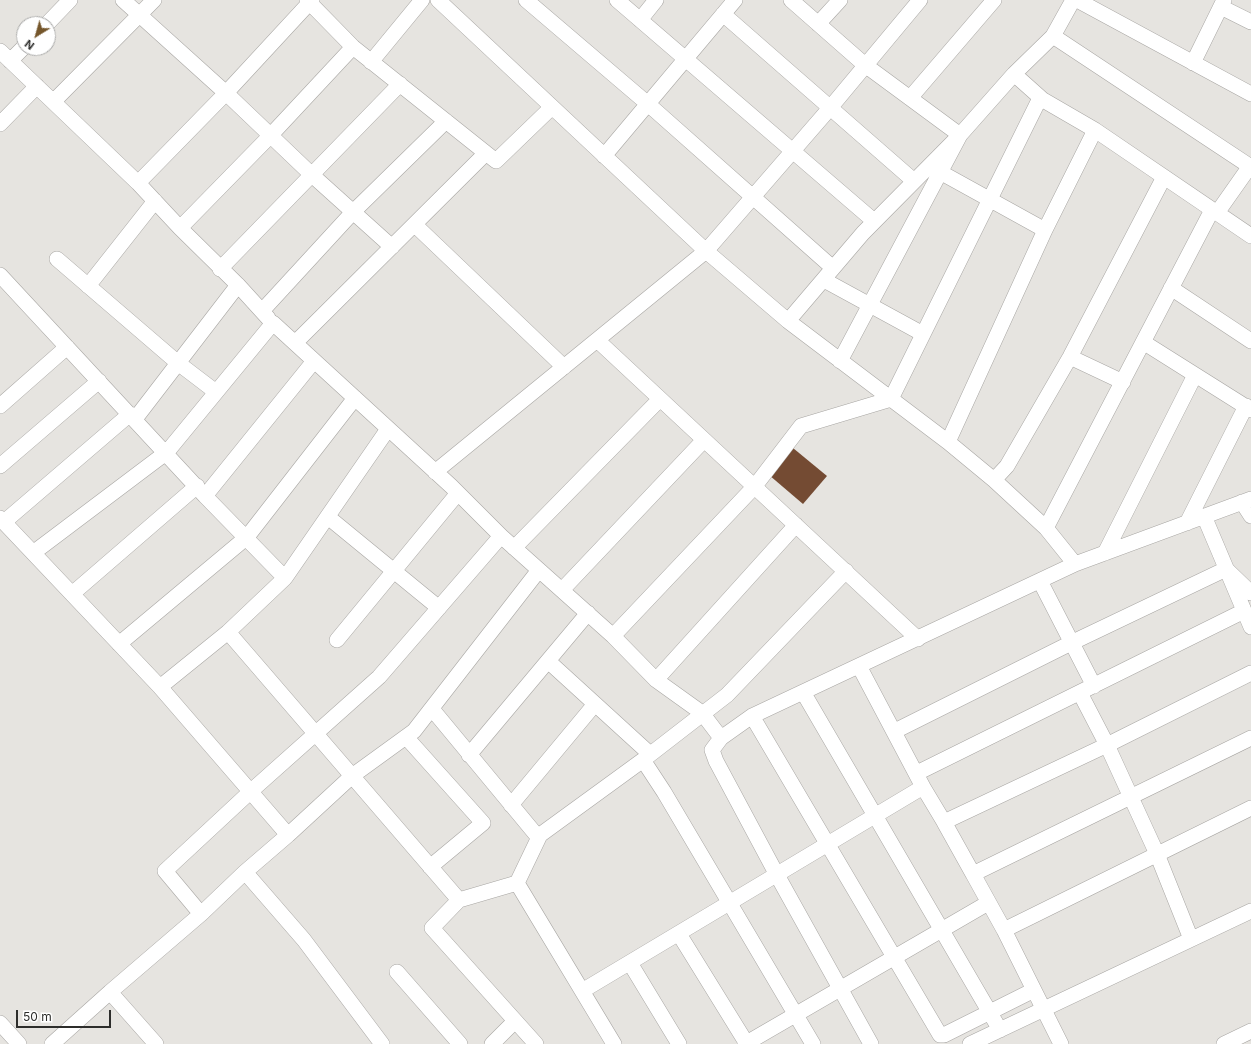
<!DOCTYPE html>
<html>
<head>
<meta charset="utf-8">
<style>
  body { margin:0 }
  #map { position:relative; width:1251px; height:1044px; overflow:hidden; background:#e6e4e0; font-family:Inter,sans-serif }
  canvas { display:block }
  .north { position:absolute; left:16px; top:16px; width:40px; height:40px; box-sizing:border-box; background:#fff; border:1px solid #ababaa; border-radius:50%; rotate:217deg; font-size:11px; font-weight:700; line-height:16px; text-align:center; color:#2d2d2b }
  .north::after { content:''; display:block; margin:auto; width:14px; height:18px; background:#75562b; clip-path:polygon(50% 0,100% 100%,50% 72%,0 100%) }
  .scale { position:absolute; left:16px; top:1010px; width:95px; height:18px; box-sizing:border-box; border:2px solid #2d2d2b; border-top:0; padding-left:5px; font-size:12px; line-height:14px; white-space:nowrap; color:#2d2d2b; -webkit-text-stroke:3px #fff; paint-order:stroke }
</style>
</head>
<body>
<div id="map">
<canvas width="1251" height="1044"></canvas>
<div class="north">N</div>
<div class="scale">50 m</div>
</div>
<script>
const ctx = document.querySelector('canvas').getContext('2d');
ctx.lineJoin = 'round';
function fillPath(path, color) { ctx.fillStyle = color; ctx.fill(path, 'evenodd'); }
const shape = rows => new Path2D(rows.map(r => 'M' + r).join(''));
function trace(path, color, width, dash) { ctx.strokeStyle = color; ctx.lineWidth = width; ctx.lineCap = dash ? 'butt' : 'round'; ctx.setLineDash(dash || []); ctx.stroke(path); }
fillPath(shape([
  [793,448,827,476,803,504,769,475]
]), '#744b33');
const minor = shape([
  [123,0,226,93,312,175,392,247],
  [307,0,353,47,496,161,552,107],
  [438,0,706,251,788,321,948,442,994,480,1046,528],
  [526,0,648,104,833,268],
  [617,0,874,221],
  [1073,0,1053,36,1251,167],
  [1077,0,1251,94],
  [1221,7,1251,22],
  [723,14,914,181],
  [640,20,656,0],
  [47,24,70,0],
  [818,24,840,0],
  [0,51,138,183,180,228,238,285],
  [10,61,24,47],
  [371,62,422,0],
  [1193,63,1224,0],
  [1014,74,1042,99],
  [910,98,994,0],
  [54,101,154,0],
  [0,124,37,86],
  [604,156,735,0],
  [940,172,1045,230],
  [138,183,226,93,312,0],
  [1217,213,1250,166],
  [415,225,564,367],
  [180,228,270,136,353,47],
  [57,259,178,363,216,392],
  [220,269,400,84],
  [0,275,205,496,285,578,228,632,459,900],
  [824,280,923,334],
  [88,286,155,201],
  [1171,288,1251,341],
  [262,311,353,212,446,121],
  [788,321,863,233,960,135,865,65,791,0],
  [597,340,918,639],
  [1143,342,1251,410],
  [295,343,486,153],
  [1070,357,1123,382],
  [840,361,960,135,1014,74,1053,36],
  [0,406,67,347],
  [135,419,238,285,268,318],
  [948,442,1045,230,1095,130,1251,236],
  [0,466,99,381],
  [435,472,706,251,830,108,920,0],
  [994,480,1007,466,1070,357,1164,177],
  [205,496,314,361],
  [1242,502,1251,516],
  [1204,516,1251,627],
  [328,517,439,608],
  [0,518,160,687],
  [4,522,130,414],
  [1187,523,1246,406],
  [514,548,660,399],
  [33,553,167,452,273,323,451,486,501,536,613,636,656,680,702,713,721,738],
  [1105,553,1195,375],
  [1075,564,1046,528,1212,210],
  [285,578,388,429],
  [1040,581,1094,686],
  [562,590,704,440],
  [72,594,197,486],
  [228,632,160,687,288,835],
  [613,636,755,486,801,426,891,399,1039,100,1045,101,1095,130],
  [337,640,458,493],
  [119,644,247,537,355,398],
  [548,661,650,754],
  [656,680,796,525],
  [803,692,1000,1030],
  [1080,693,1107,745,1157,854,1191,939],
  [432,709,538,837],
  [752,716,940,1035,944,1035,1034,990],
  [895,731,1071,643,1226,569,1251,593],
  [406,737,483,823,430,867],
  [469,755,588,613],
  [643,760,664,792,813,1044],
  [917,773,1244,611],
  [923,787,944,822,1107,745,1251,673],
  [511,805,595,704],
  [944,822,973,874],
  [245,872,304,940,382,1044],
  [517,883,540,835,643,760,727,695,846,571],
  [517,883,459,900,432,928,536,1044],
  [517,883,614,1044],
  [201,914,165,871,250,792,379,677,501,536],
  [1004,930,1251,808],
  [679,934,747,1044],
  [630,963,679,1044],
  [397,972,460,1044],
  [582,991,923,787,859,666],
  [0,1023,19,1044],
  [52,1044,110,992],
  [156,1044,110,992,201,914,245,872,288,835,352,776,414,731,539,570],
  [492,1044,515,1021],
  [745,1044,988,903],
  [871,1044,777,875,716,761,712,750,721,738,752,716,1075,564,1251,499],
  [970,1044,1251,911],
  [1061,1044,1004,930,973,874,1251,738],
  [1224,1044,1251,1031]
]);
trace(minor, '#a8a6a3', 16);
trace(minor, '#fff', 15);
</script>
</body>
</html>
